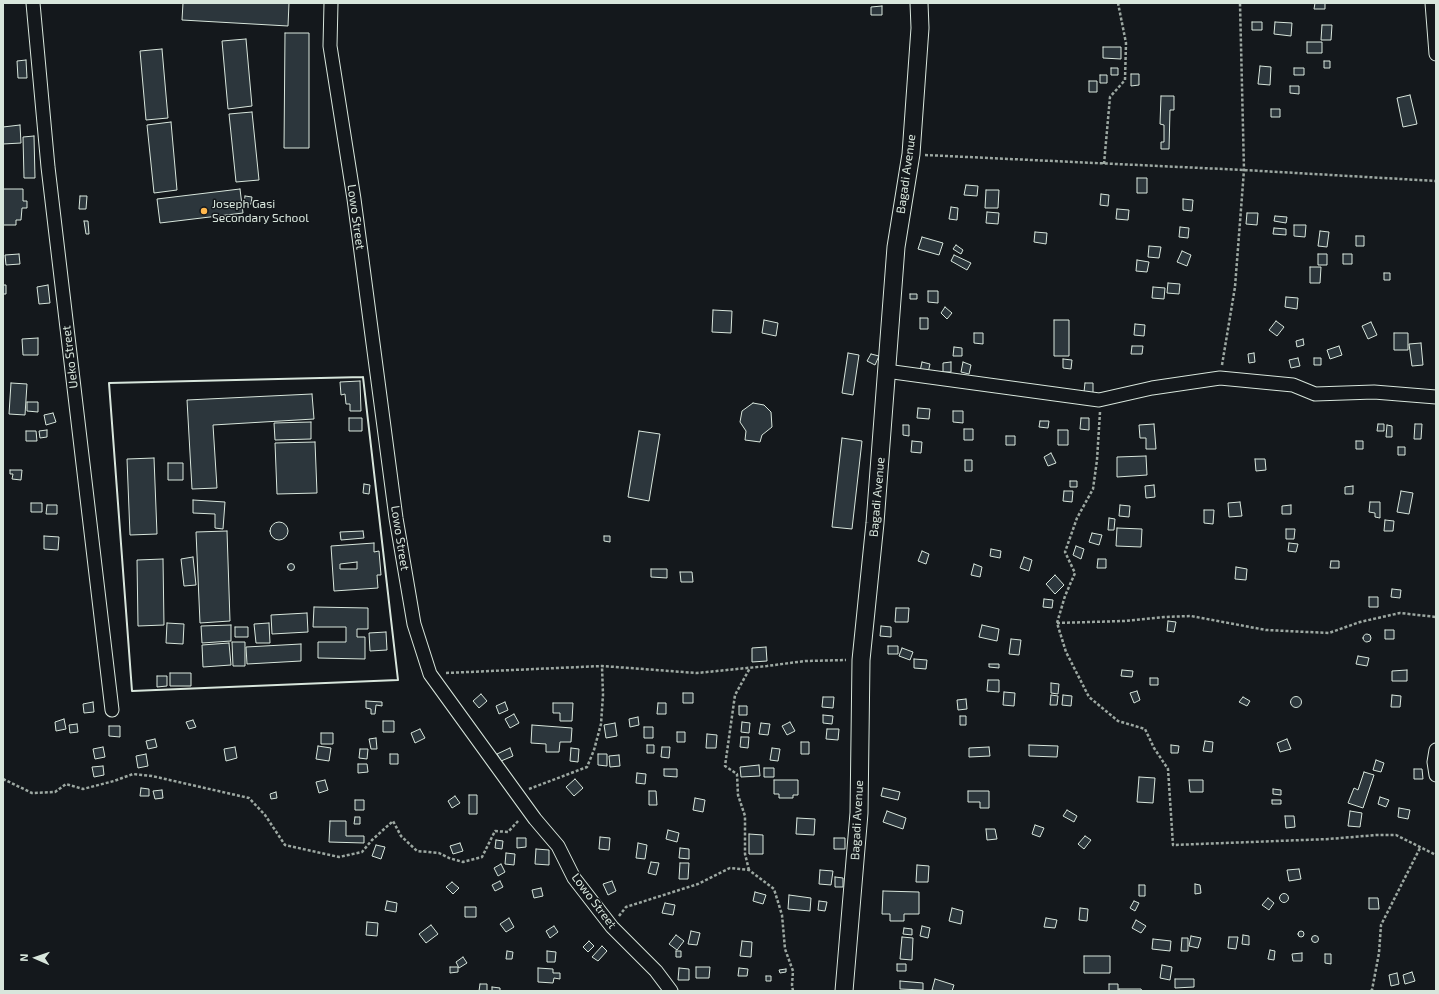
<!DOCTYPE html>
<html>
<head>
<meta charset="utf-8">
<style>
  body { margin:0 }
  #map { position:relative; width:1439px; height:994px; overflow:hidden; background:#14181c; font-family:"Exo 2",sans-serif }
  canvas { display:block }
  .frame { position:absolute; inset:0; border:4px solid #d8e6dc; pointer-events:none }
  .north { position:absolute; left:16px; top:938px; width:40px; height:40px; -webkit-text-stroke:3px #14181c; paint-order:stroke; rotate:272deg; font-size:11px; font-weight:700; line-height:16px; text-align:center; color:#d8e6dc }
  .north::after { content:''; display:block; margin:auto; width:14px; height:18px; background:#d8e6dc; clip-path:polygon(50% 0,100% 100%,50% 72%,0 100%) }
</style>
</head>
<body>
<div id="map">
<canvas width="1439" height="994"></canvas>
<div class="frame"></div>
<div class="north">N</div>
</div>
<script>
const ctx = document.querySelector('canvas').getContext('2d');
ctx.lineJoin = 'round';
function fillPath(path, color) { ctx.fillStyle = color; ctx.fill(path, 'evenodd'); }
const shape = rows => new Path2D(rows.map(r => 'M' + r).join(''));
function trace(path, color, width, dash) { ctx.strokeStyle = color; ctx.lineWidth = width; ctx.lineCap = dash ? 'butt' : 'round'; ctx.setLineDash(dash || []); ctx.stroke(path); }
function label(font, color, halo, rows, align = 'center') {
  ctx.font = font + ' "Exo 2",sans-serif'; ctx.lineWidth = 3; ctx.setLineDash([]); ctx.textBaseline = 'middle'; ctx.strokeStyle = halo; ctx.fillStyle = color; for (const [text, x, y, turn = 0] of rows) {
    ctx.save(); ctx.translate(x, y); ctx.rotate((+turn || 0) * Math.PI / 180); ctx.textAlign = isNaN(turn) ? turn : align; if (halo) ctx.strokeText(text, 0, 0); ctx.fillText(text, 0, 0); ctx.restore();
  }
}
const building = shape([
  [183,3,289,3,288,26,182,20,183,3],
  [1304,3,1325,3,1325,9,1314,9,1315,3,1304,3],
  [882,6,882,15,871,15,871,7,882,6],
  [1252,22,1262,22,1262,30,1252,30,1252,22],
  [1275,22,1292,23,1291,36,1274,34,1275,22],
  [1322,25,1332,25,1331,40,1321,40,1322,25],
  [285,33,309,33,309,148,284,148,285,33],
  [246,39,252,106,228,109,222,41,246,39],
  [1307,42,1322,42,1322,53,1307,53,1307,42],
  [1103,47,1121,47,1121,59,1103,58,1103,47],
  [162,49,168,118,146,120,140,51,162,49],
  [26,60,27,78,18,78,17,61,26,60],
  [1324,61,1330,61,1330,68,1324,68,1324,61],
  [1260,66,1271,67,1270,85,1258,84,1260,66],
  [1111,68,1118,68,1118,75,1111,75,1111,68],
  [1294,68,1304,68,1304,75,1294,75,1294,68],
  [1131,74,1139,74,1139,85,1131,86,1131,74],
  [1100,75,1107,75,1107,83,1100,83,1100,75],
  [1089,81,1097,81,1097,92,1089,92,1089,81],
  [1290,86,1299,86,1299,94,1290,93,1290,86],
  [1410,95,1417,124,1403,127,1397,98,1410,95],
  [1161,96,1174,96,1174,110,1170,110,1169,149,1161,149,1161,142,1164,142,1164,125,1160,124,1161,96],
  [1271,109,1280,109,1280,117,1271,117,1271,109],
  [252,112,259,180,236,182,229,114,252,112],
  [171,122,177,190,154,193,147,125,171,122],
  [20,125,21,143,3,144,3,127,20,125],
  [34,136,35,178,24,178,23,137,34,136],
  [1137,178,1147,178,1147,193,1137,193,1137,178],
  [966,185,978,186,977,196,964,195,966,185],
  [3,189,23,189,23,201,27,201,27,208,22,208,21,220,16,220,16,225,3,225,3,189],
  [240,189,243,213,160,223,157,199,240,189],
  [986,190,999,190,998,208,985,208,986,190],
  [1101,194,1109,195,1108,206,1100,205,1101,194],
  [80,196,87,196,86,209,79,209,80,196],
  [245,196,252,197,251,204,244,204,245,196],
  [1183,199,1193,200,1192,211,1183,210,1183,199],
  [951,207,958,208,957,220,949,219,951,207],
  [1117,209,1129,210,1128,220,1116,219,1117,209],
  [987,212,999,213,998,224,986,223,987,212],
  [1247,213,1258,213,1257,225,1246,224,1247,213],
  [1275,216,1287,217,1286,223,1274,221,1275,216],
  [84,221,88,221,89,234,86,234,84,221],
  [1294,225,1306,225,1305,237,1294,236,1294,225],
  [1180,227,1189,228,1188,238,1179,237,1180,227],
  [1274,228,1286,229,1286,235,1273,234,1274,228],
  [1320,231,1329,232,1327,247,1318,246,1320,231],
  [1035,232,1047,233,1046,244,1034,242,1035,232],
  [1356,236,1364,236,1364,246,1356,246,1356,236],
  [922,237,943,243,939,255,918,249,922,237],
  [956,245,963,250,961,254,953,249,956,245],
  [1149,246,1161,247,1159,258,1148,257,1149,246],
  [1182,251,1191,255,1187,266,1177,262,1182,251],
  [19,254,20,264,6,265,5,255,19,254],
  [1318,254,1327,254,1327,265,1318,265,1318,254],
  [1343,254,1352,254,1352,264,1343,264,1343,254],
  [954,255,971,263,967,270,951,261,954,255],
  [1137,260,1149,262,1147,272,1136,271,1137,260],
  [1310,267,1321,267,1320,283,1310,283,1310,267],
  [1384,273,1390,273,1390,280,1384,280,1384,273],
  [1168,283,1180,284,1179,294,1167,293,1168,283],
  [3,285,6,285,6,294,3,294,3,285],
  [48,285,50,303,39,304,37,287,48,285],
  [1153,287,1165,288,1164,299,1152,298,1153,287],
  [928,291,938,291,938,303,928,302,928,291],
  [910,294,917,294,917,299,910,299,910,294],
  [1286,297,1298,298,1297,309,1285,307,1286,297],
  [945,307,952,313,947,319,941,313,945,307],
  [713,310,732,311,731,333,712,332,713,310],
  [920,318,928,318,928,329,920,329,920,318],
  [764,320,778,323,776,336,762,333,764,320],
  [1054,320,1069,320,1069,356,1054,356,1054,320],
  [1276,321,1284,327,1277,336,1269,330,1276,321],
  [1371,322,1377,335,1368,339,1362,326,1371,322],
  [1135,324,1145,325,1144,336,1134,335,1135,324],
  [974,333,983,333,983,344,974,343,974,333],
  [1394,333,1408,333,1408,350,1394,350,1394,333],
  [38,338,38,355,23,355,22,339,38,338],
  [1303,339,1304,345,1297,347,1296,341,1303,339],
  [1421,343,1423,365,1412,366,1409,344,1421,343],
  [1132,346,1143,346,1142,354,1131,354,1132,346],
  [1339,346,1342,355,1330,359,1327,350,1339,346],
  [954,347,962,348,962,356,953,356,954,347],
  [848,353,859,355,853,395,842,393,848,353],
  [1254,353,1255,362,1249,363,1248,354,1254,353],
  [871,354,879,356,875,365,867,361,871,354],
  [1298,358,1300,366,1291,368,1289,360,1298,358],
  [1314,358,1321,358,1321,365,1314,365,1314,358],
  [1063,359,1072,360,1071,369,1063,368,1063,359],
  [922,362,930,364,928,373,920,371,922,362],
  [951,362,951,372,943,372,943,363,951,362],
  [963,362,971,365,969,374,961,372,963,362],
  [360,381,361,411,350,411,350,404,346,404,345,394,341,395,340,382,360,381],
  [11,383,27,384,25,415,9,414,11,383],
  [1085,383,1093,383,1093,393,1084,392,1085,383],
  [312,394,314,419,213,425,217,488,192,489,187,400,312,394],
  [27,402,38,402,38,412,27,411,27,402],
  [753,403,764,405,771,412,772,427,762,435,760,442,745,440,746,431,740,422,742,411,753,403],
  [918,408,930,409,929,419,917,418,918,408],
  [953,411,963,411,963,423,953,422,953,411],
  [53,413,56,422,46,425,44,415,53,413],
  [349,418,362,418,362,431,349,431,349,418],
  [1081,418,1089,418,1089,430,1080,429,1081,418],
  [1040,421,1049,421,1048,428,1039,427,1040,421],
  [311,422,311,439,275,440,274,423,311,422],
  [1154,424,1156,449,1146,449,1146,438,1140,438,1139,425,1154,424],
  [1378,424,1384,424,1384,431,1377,431,1378,424],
  [1415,424,1422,424,1421,439,1414,439,1415,424],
  [903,425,909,425,909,436,903,435,903,425],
  [1387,425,1392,426,1392,437,1386,437,1387,425],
  [964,429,973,429,973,440,964,440,964,429],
  [47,430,47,437,40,438,39,431,47,430],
  [1058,430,1068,430,1068,445,1058,445,1058,430],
  [26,431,36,431,37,441,26,441,26,431],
  [639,431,660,434,649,501,628,497,639,431],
  [1006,436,1015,436,1015,445,1006,445,1006,436],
  [842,438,862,441,852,529,832,527,842,438],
  [912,441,922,442,921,453,911,452,912,441],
  [1356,441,1363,441,1363,449,1356,449,1356,441],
  [315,442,317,493,277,494,275,443,315,442],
  [1398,447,1405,447,1405,455,1398,455,1398,447],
  [1051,453,1056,463,1048,466,1044,457,1051,453],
  [1146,456,1147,475,1117,477,1117,457,1146,456],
  [154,458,157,534,130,535,127,459,154,458],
  [1255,459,1265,459,1266,470,1256,471,1255,459],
  [965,460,972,460,972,471,965,471,965,460],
  [168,463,183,463,183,480,168,480,168,463],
  [10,470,22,470,21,480,12,479,13,474,10,474,10,470],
  [1070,481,1077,481,1077,487,1070,487,1070,481],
  [364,484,370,485,369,494,363,493,364,484],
  [1154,485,1155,497,1146,498,1145,486,1154,485],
  [1353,486,1353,494,1345,494,1345,487,1353,486],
  [1064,491,1073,491,1072,502,1063,501,1064,491],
  [1401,491,1413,493,1409,514,1397,512,1401,491],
  [193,500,225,502,223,529,215,528,215,514,193,513,193,500],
  [1240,502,1242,516,1229,517,1228,503,1240,502],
  [1370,502,1380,502,1380,518,1375,517,1375,513,1369,512,1370,502],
  [31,503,42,503,42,512,31,512,31,503],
  [47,505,57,505,57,514,46,514,47,505],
  [1120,505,1130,506,1129,517,1119,516,1120,505],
  [1291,505,1291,514,1282,514,1282,506,1291,505],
  [1204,510,1214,510,1213,524,1204,523,1204,510],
  [1109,518,1115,519,1114,530,1108,530,1109,518],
  [1385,520,1394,521,1393,531,1384,531,1385,520],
  '270 531a9 9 0 1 1 18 0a9 9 0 1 1-18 0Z',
  [1117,528,1142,529,1141,547,1116,546,1117,528],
  [1286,529,1295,529,1294,539,1286,539,1286,529],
  [227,531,230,621,200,623,196,532,227,531],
  [363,531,364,538,341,540,340,532,363,531],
  [1092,533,1102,535,1099,545,1089,542,1092,533],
  [44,536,59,537,58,550,44,549,44,536],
  [604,536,610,536,610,542,604,541,604,536],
  [374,543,374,552,379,551,381,575,377,575,378,588,334,591,331,546,374,543],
  [357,562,357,569,340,569,340,564,357,562],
  [1289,543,1298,544,1296,552,1288,551,1289,543],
  [1076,546,1084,549,1081,559,1073,555,1076,546],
  [991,549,1001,551,1000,558,990,556,991,549],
  [922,551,929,554,926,564,918,561,922,551],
  [193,557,196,585,184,586,181,559,193,557],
  [1024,557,1032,560,1029,571,1020,568,1024,557],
  [163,559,164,625,138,626,137,560,163,559],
  [1098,559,1106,559,1106,568,1097,568,1098,559],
  [1331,561,1339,561,1339,568,1330,568,1331,561],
  '287.5 567a3.5 3.5 0 1 1 7 0a3.5 3.5 0 1 1-7 0Z',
  [974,564,982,567,980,577,971,575,974,564],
  [1236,567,1247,569,1246,580,1235,579,1236,567],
  [651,569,667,569,667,578,651,577,651,569],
  [680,572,692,572,693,582,681,582,680,572],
  [1055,575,1064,585,1055,594,1046,584,1055,575],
  [1392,589,1401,590,1400,598,1391,597,1392,589],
  [1369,597,1378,597,1378,607,1369,607,1369,597],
  [1044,599,1053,600,1052,608,1043,607,1044,599],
  [314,607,368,608,368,629,357,629,357,637,365,637,365,659,318,658,318,642,346,642,346,627,313,627,314,607],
  [896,608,909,608,908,622,895,622,896,608],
  [307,613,308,632,272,634,271,615,307,613],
  [1168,621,1176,622,1174,632,1167,631,1168,621],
  [167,623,184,624,183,644,166,643,167,623],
  [269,623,270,643,256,643,254,624,269,623],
  [231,625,231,641,202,643,201,626,231,625],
  [982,625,999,629,997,641,979,637,982,625],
  [881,626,891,627,891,637,880,636,881,626],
  [235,627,248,627,248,637,235,637,235,627],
  [1385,630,1394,630,1394,639,1385,639,1385,630],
  [386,632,387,650,370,651,369,633,386,632],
  '1363 638a4 4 0 1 1 8 0a4 4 0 1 1-8 0Z',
  [1011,639,1021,640,1019,655,1009,654,1011,639],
  [232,642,245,642,245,666,233,666,232,642],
  [229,643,231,665,203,667,202,645,229,643],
  [301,644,301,661,247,664,246,647,301,644],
  [888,646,898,646,898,654,888,654,888,646],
  [766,647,767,661,752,662,752,648,766,647],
  [902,648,913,652,910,660,899,656,902,648],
  [1358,656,1369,658,1367,666,1356,664,1358,656],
  [914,659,927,660,926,669,914,668,914,659],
  [989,664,999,664,999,668,989,667,989,664],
  [1122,670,1133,671,1132,677,1121,676,1122,670],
  [1407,670,1407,681,1392,681,1392,671,1407,670],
  [170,673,191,673,191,686,170,686,170,673],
  [157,676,167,676,167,686,157,687,157,676],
  [1150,678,1158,678,1158,685,1150,685,1150,678],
  [988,680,999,680,999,692,987,691,988,680],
  [1051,683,1059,684,1058,694,1051,693,1051,683],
  [1137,691,1140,700,1134,703,1130,693,1137,691],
  [1004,692,1015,693,1014,706,1003,705,1004,692],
  [683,693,693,693,693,703,683,703,683,693],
  [481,694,487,701,479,708,473,701,481,694],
  [1051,695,1058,696,1057,705,1050,705,1051,695],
  [1063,695,1072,696,1071,706,1062,705,1063,695],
  [1392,695,1401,696,1400,707,1391,707,1392,695],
  '1290.5 702a5.5 5.5 0 1 1 11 0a5.5 5.5 0 1 1-11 0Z',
  [823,697,834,697,833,708,822,707,823,697],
  [1243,697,1250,701,1247,706,1239,702,1243,697],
  [966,699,967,709,958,710,957,700,966,699],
  [366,701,382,702,382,706,376,705,375,714,371,714,371,709,366,708,366,701],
  [93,702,94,712,84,713,83,704,93,702],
  [505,702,508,710,499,714,496,706,505,702],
  [553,703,573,703,572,721,560,721,560,713,553,713,553,703],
  [658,703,666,703,666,714,657,714,658,703],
  [739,706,747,706,747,715,739,715,739,706],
  [514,714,519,723,510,728,505,719,514,714],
  [823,715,833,716,832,724,823,723,823,715],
  [960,716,966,716,966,725,960,725,960,716],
  [638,717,639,725,630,727,629,719,638,717],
  [64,719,66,729,56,731,55,722,64,719],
  [193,720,196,727,189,729,186,722,193,720],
  [383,721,394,721,394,732,383,732,383,721],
  [742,722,750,723,749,733,741,732,742,722],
  [790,722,795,731,787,735,782,726,790,722],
  [615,723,617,736,606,738,604,725,615,723],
  [761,723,770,724,768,735,759,734,761,723],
  [77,724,78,732,70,733,69,725,77,724],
  [532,725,572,728,571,742,560,742,559,752,546,752,546,744,531,743,532,725],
  [109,726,120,726,120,737,109,736,109,726],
  [644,727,653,727,653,738,644,738,644,727],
  [420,729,425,738,415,743,411,733,420,729],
  [827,729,839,729,838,740,826,739,827,729],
  [677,732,685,732,685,742,677,742,677,732],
  [321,733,333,733,333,744,321,744,321,733],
  [707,734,717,735,716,748,706,748,707,734],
  [741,737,749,737,748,748,740,747,741,737],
  [376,738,377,749,371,749,369,739,376,738],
  [155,739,157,747,148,749,146,741,155,739],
  [1287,739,1291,749,1280,752,1277,743,1287,739],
  [1205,741,1213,742,1212,752,1203,751,1205,741],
  [801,742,809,742,809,754,801,754,801,742],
  [647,745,654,745,654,753,647,753,647,745],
  [1029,745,1058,746,1057,757,1029,756,1029,745],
  [1171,745,1179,746,1178,753,1171,753,1171,745],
  [318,746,331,748,329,761,316,759,318,746],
  [103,747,105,757,95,759,93,749,103,747],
  [235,747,237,758,226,761,224,749,235,747],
  [662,747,670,747,669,758,661,757,662,747],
  [989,747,990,756,969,757,969,748,989,747],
  [510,748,513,756,501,761,497,754,510,748],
  [571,748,579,749,578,762,570,761,571,748],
  [772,748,780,749,778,761,770,760,772,748],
  [360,749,368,749,367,759,359,758,360,749],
  [146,754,148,766,138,768,136,756,146,754],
  [390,754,398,754,398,764,390,764,390,754],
  [598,754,607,754,607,766,598,765,598,754],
  [619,755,620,766,610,767,609,756,619,755],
  [1376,760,1384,763,1381,772,1373,770,1376,760],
  [358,764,367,764,368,772,358,773,358,764],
  [759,765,760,776,741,777,740,767,759,765],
  [103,766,104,775,94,777,92,767,103,766],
  [764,768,774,768,774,777,764,777,764,768],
  [664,769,677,769,677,777,664,776,664,769],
  [1414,769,1422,769,1423,779,1414,779,1414,769],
  [1364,772,1374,775,1363,808,1348,803,1354,788,1358,790,1364,772],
  [637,773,646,774,645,784,636,783,637,773],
  [1139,777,1155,778,1153,803,1137,802,1139,777],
  [575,779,583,788,574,796,566,787,575,779],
  [325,780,328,790,319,793,316,782,325,780],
  [774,780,798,780,798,795,793,795,793,798,779,798,779,794,774,794,774,780],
  [1189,780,1203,780,1203,792,1190,792,1189,780],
  [141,788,149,789,149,796,140,796,141,788],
  [883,788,900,792,898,800,881,796,883,788],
  [1273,789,1281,790,1281,795,1273,794,1273,789],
  [162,790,163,798,155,799,153,791,162,790],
  [649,791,656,791,657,805,649,805,649,791],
  [968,791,989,791,989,808,980,808,980,802,968,802,968,791],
  [276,792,277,798,271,799,270,794,276,792],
  [469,795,477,795,477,814,469,814,469,795],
  [455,796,460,803,452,808,448,801,455,796],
  [1380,797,1389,800,1386,807,1378,804,1380,797],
  [695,798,705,800,703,812,693,810,695,798],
  [355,800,364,800,364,810,355,810,355,800],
  [1272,800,1281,800,1281,804,1272,804,1272,800],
  [1399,808,1410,810,1408,819,1398,817,1399,808],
  [1067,810,1077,816,1074,822,1063,816,1067,810],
  [887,811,906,818,903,829,883,822,887,811],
  [1350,811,1362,813,1360,827,1348,826,1350,811],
  [1285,816,1294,816,1295,827,1286,828,1285,816],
  [355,817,360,817,360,824,354,824,355,817],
  [797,818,815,819,814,835,796,834,797,818],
  [330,821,346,821,346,836,364,836,364,843,329,842,330,821],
  [1035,825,1044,828,1040,837,1032,834,1035,825],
  [986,829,995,829,997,839,987,840,986,829],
  [668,830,679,833,677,842,666,839,668,830],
  [749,834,763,835,763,854,749,854,749,834],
  [1085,836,1091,840,1084,849,1078,844,1085,836],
  [600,837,610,838,609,850,599,849,600,837],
  [517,838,526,838,526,847,517,848,517,838],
  [834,838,845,838,845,849,834,849,834,838],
  [496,840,503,841,502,849,495,848,496,840],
  [460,843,463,851,453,854,450,846,460,843],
  [638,843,647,845,645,859,636,858,638,843],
  [376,845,385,847,381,859,372,856,376,845],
  [680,848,689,849,689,859,679,858,680,848],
  [536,849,549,850,549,865,535,864,536,849],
  [506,853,515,854,514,865,505,864,506,853],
  [651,862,659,863,656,875,648,873,651,862],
  [680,863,689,863,688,879,679,879,680,863],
  [501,864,505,872,498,876,494,868,501,864],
  [917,865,929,866,928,882,916,882,917,865],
  [1299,869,1301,879,1289,881,1287,870,1299,869],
  [820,870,833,871,831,885,819,884,820,870],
  [835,877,843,878,843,887,835,887,835,877],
  [500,881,503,887,495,891,492,885,500,881],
  [612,881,616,891,608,895,603,884,612,881],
  [452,882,459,888,453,894,446,887,452,882],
  [1195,884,1200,885,1201,893,1195,894,1195,884],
  [1139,885,1145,885,1145,896,1139,896,1139,885],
  [541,888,543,896,534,898,532,890,541,888],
  [883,891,919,892,919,914,904,914,904,921,890,921,890,914,882,914,883,891],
  [755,892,766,895,763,904,753,901,755,892],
  '1279.5 898a4.5 4.5 0 1 1 9 0a4.5 4.5 0 1 1-9 0Z',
  [789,895,811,898,810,911,788,909,789,895],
  [1268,898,1274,903,1269,910,1262,905,1268,898],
  [1369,898,1378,898,1379,909,1369,909,1369,898],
  [387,901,397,903,396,912,385,910,387,901],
  [819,901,827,902,825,911,818,910,819,901],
  [1134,901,1139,903,1135,911,1130,908,1134,901],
  [665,903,675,905,673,915,662,913,665,903],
  [465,907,476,907,476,917,465,917,465,907],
  [952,908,963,911,961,924,949,921,952,908],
  [1080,908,1088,909,1087,921,1079,920,1080,908],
  [509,918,514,927,506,932,500,924,509,918],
  [1046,918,1057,920,1055,928,1044,927,1046,918],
  [1136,920,1146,926,1141,933,1132,928,1136,920],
  [367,922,378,923,377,936,366,935,367,922],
  [431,925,438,934,426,943,419,934,431,925],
  [554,926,558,932,550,938,546,931,554,926],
  [922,926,930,928,928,938,920,936,922,926],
  [904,928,912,929,912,935,903,934,904,928],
  [691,931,700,933,697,945,688,944,691,931],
  '1298 934a3 3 0 1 1 6 0a3 3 0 1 1-6 0Z',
  [676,935,684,941,677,950,669,944,676,935],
  [1243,935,1249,936,1249,945,1242,944,1243,935],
  '1311.5 939a3.5 3.5 0 1 1 7 0a3.5 3.5 0 1 1-7 0Z',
  [1191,936,1201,938,1198,948,1189,946,1191,936],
  [902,937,913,938,912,960,900,959,902,937],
  [1229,937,1238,937,1236,949,1228,948,1229,937],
  [1182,938,1188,938,1188,951,1181,951,1182,938],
  [1153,939,1171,941,1170,951,1152,949,1153,939],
  [589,941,594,946,588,952,583,947,589,941],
  [742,941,752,942,751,957,740,956,742,941],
  [602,946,607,951,598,961,592,957,602,946],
  [1270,950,1275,951,1274,960,1268,959,1270,950],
  [507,951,513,952,512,959,506,959,507,951],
  [547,951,556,952,555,962,547,962,547,951],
  [676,951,681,951,681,957,676,957,676,951],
  [1302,953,1302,961,1293,961,1292,954,1302,953],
  [1325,954,1331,954,1331,964,1325,963,1325,954],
  [1084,956,1110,956,1110,973,1084,973,1084,956],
  [463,957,467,963,459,968,456,962,463,957],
  [897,964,906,964,906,971,897,971,897,964],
  [1162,965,1172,967,1170,980,1160,978,1162,965],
  [450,967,458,967,458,972,450,973,450,967],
  [696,967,710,967,709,978,696,978,696,967],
  [538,968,553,969,553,973,560,973,560,979,554,978,553,983,538,982,538,968],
  [679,968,689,969,689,980,678,980,679,968],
  [739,968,748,969,747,976,738,976,739,968],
  [786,969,786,972,780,973,779,970,786,969],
  [1412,972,1415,981,1405,984,1403,975,1412,972],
  [1397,973,1399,984,1391,986,1389,975,1397,973],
  [766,976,771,976,771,981,766,981,766,976],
  [935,979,954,985,952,991,937,991,932,990,935,979],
  [1175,979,1194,979,1194,987,1175,988,1175,979],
  [900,981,923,983,923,990,900,989,900,981],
  [480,984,487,984,487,991,479,991,480,984],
  [1109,984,1118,984,1118,991,1109,991,1109,984],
  [492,987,500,988,500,991,492,991,492,987],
  [1119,989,1141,989,1142,991,1119,991,1119,989]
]);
fillPath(building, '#2c363c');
trace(building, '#d8e6dc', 1);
const minor = shape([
  [33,3,48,167,112,710],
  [331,3,330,46,354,199,396,518,414,624,430,674,535,819,558,846,574,878,612,927,656,971,671,991],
  [1432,3,1436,54],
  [886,371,1099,400,1152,388,1220,378,1293,385,1315,394,1374,392,1436,397],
  [1436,750,1434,762,1436,775]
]);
const tertiary = shape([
  [844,991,859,813,861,660,875,523,896,247,911,154,920,28,919,3]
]);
trace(minor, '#d8e6dc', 15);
trace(tertiary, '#d8e6dc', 19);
trace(shape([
  [925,155,1244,170,1436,181],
  [1104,164,1110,97,1125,80,1126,43,1118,3],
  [1222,365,1235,287,1244,170,1240,3],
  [1100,412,1097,460,1093,489,1077,518,1065,552,1075,573,1065,596,1057,623,1066,652,1089,697,1118,721,1145,729,1154,748,1168,769,1173,845,1329,839,1376,835,1396,835,1436,855],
  [1057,623,1124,621,1164,617,1191,616,1266,630,1329,633,1360,622,1400,613,1436,617],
  [446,673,602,666,697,673,767,666,805,661,846,660],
  [3,779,32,793,55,792,66,784,83,789,114,781,133,774,152,776,249,798,265,815,285,845,339,857,362,852,372,840,393,821,401,836,417,851,439,853,449,858,463,862,482,857,495,831,508,832,519,820],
  [529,789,587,767,594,750,601,724,603,695,602,666],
  [749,870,745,854,745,816,738,795,737,774,725,766,735,695,750,668],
  [619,916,626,907,698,884,730,868,749,870,774,889,782,915,785,949,793,971,792,985,793,991],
  [1371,991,1372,990,1379,953,1381,925,1420,848]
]), '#9da8a2', 2.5, [3, 2]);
trace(minor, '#14181c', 13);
trace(tertiary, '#14181c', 17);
trace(shape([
  [363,377,398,680,132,691,109,383,363,377]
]), '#d8e6dc', 2);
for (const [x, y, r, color] of [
  [204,211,4,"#ffb74d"]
]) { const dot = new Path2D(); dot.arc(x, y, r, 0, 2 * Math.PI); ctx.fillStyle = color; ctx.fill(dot); trace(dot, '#14181c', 1.5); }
label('12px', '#d8e6dc', '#14181c', [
  ["Bagadi Avenue",906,174,-82],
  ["Lowo Street",356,217,82],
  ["Ueko Street",70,357,-97],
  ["Bagadi Avenue",877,497,-85],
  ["Lowo Street",400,538,81],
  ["Bagadi Avenue",857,820,-87],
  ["Lowo Street",594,901,53]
]);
label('12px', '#d8e6dc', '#14181c', [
  ["Joseph Gasi",212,204],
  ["Secondary School",212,218]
], 'left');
</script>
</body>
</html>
